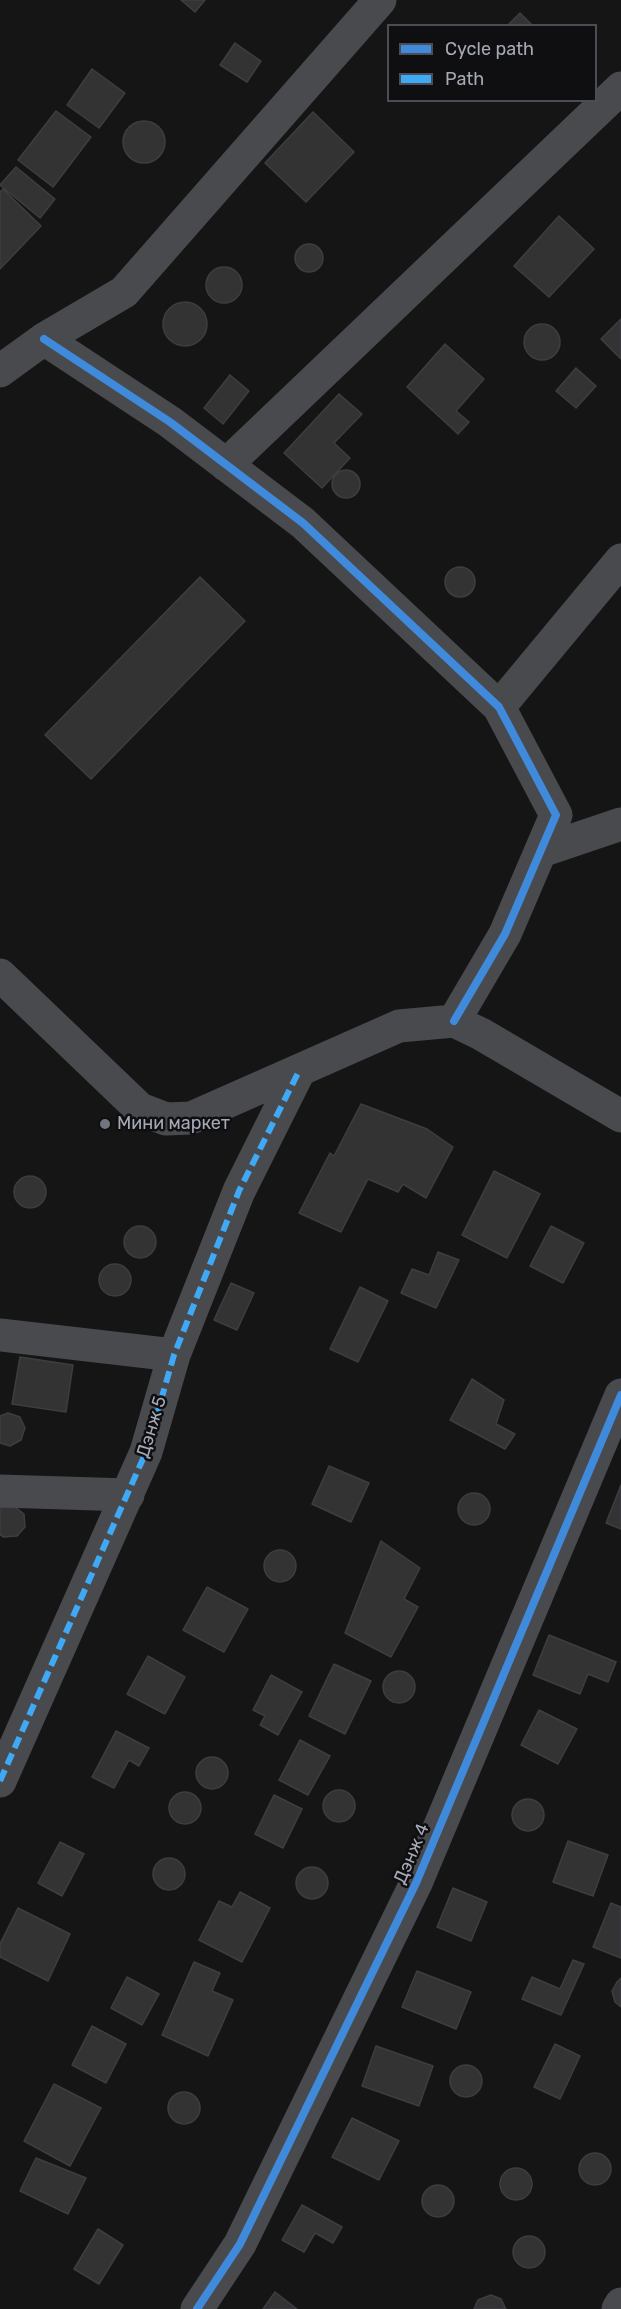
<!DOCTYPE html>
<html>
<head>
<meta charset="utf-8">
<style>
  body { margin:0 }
  #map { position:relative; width:621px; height:2309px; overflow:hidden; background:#151515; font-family:Rubik,sans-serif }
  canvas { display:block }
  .legend { position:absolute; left:387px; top:24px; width:210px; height:78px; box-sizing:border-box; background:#0f0f11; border:2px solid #4b4d53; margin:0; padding:8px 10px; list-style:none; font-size:18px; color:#a6a9b6 }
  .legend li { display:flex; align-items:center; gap:12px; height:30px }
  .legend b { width:30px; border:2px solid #4b4d53 }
</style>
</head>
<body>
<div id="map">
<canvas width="621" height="2309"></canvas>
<ul class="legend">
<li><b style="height:8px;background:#408adc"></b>Cycle path</li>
<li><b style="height:8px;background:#3fa9f5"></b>Path</li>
</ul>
</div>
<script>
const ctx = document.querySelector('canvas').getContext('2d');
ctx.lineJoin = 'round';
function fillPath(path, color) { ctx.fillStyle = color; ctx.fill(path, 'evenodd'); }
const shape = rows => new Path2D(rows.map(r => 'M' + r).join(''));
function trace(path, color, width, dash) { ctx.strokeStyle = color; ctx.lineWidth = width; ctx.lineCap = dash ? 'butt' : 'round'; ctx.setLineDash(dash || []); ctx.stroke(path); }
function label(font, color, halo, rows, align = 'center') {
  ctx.font = font + ' Rubik,sans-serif'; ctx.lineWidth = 5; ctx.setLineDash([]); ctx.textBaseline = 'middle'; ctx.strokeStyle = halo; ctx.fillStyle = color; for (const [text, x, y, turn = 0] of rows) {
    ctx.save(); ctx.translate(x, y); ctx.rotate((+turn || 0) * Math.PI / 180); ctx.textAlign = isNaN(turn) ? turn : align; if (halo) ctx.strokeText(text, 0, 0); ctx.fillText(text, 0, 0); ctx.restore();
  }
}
const building = shape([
  [181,0,205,0,195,12,181,0],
  [520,13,533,26,507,26,520,13],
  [235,43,261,61,247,82,220,65,235,43],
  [92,69,125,93,99,128,67,105,92,69],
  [56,111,91,137,53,187,18,160,56,111],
  [313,112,354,152,306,202,265,163,313,112],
  '123 142a21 21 0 1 1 42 0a21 21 0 1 1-42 0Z',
  [16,167,55,199,40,218,0,185,16,167],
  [3,189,41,226,0,269,0,192,3,189],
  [559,216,594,249,549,297,514,266,559,216],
  '295 258a14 14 0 1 1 28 0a14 14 0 1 1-28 0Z',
  '206 285a18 18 0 1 1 36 0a18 18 0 1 1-36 0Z',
  '163 324a22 22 0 1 1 44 0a22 22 0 1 1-44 0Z',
  [621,319,621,359,601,339,621,319],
  '524 342a18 18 0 1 1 36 0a18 18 0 1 1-36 0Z',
  [445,344,484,379,456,411,469,422,458,434,407,387,445,344],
  [576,368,596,386,576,408,556,391,576,368],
  [230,375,249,391,223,424,204,408,230,375],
  [339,394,362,414,334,443,350,458,322,488,284,453,339,394],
  '332 484a14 14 0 1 1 28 0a14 14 0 1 1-28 0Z',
  '445 582a15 15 0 1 1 30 0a15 15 0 1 1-30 0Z',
  [200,577,245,621,91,779,45,735,200,577],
  [361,1104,427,1129,453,1147,426,1198,403,1184,398,1192,368,1179,341,1232,299,1213,330,1153,334,1156,361,1104],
  [494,1171,540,1194,507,1258,462,1235,494,1171],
  '14 1192a16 16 0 1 1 32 0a16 16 0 1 1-32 0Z',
  '124 1242a16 16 0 1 1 32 0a16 16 0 1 1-32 0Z',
  [551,1226,584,1243,563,1283,530,1266,551,1226],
  [438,1252,459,1260,436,1308,401,1293,412,1269,429,1275,438,1252],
  '99 1280a16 16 0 1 1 32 0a16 16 0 1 1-32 0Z',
  [231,1283,254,1293,237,1330,214,1320,231,1283],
  [360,1287,388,1301,358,1362,330,1349,360,1287],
  [20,1357,73,1365,66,1412,12,1404,20,1357],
  [472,1379,504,1400,496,1424,515,1434,505,1449,450,1420,472,1379],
  [8,1413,20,1417,25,1428,21,1440,10,1446,0,1443,0,1416,8,1413],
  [329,1466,369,1483,351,1522,312,1504,329,1466],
  [621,1485,621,1529,606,1523,621,1485],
  '458 1509a16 16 0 1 1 32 0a16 16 0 1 1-32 0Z',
  [14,1506,24,1514,25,1527,17,1536,4,1537,0,1535,0,1508,14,1506],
  [381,1541,420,1568,404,1599,418,1607,391,1657,345,1633,381,1541],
  '264 1566a16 16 0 1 1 32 0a16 16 0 1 1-32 0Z',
  [207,1587,248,1609,224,1652,183,1630,207,1587],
  [549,1635,616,1662,608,1682,588,1674,580,1694,533,1675,549,1635],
  [148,1656,185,1677,165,1714,127,1694,148,1656],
  [334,1664,371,1681,345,1734,309,1716,334,1664],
  '383 1687a16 16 0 1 1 32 0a16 16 0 1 1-32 0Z',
  [271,1675,302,1692,278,1735,260,1725,265,1716,253,1710,271,1675],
  [539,1710,577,1729,558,1764,521,1745,539,1710],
  [116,1731,149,1748,139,1766,129,1760,114,1788,92,1777,116,1731],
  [300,1740,330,1756,308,1795,279,1780,300,1740],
  '196 1773a16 16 0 1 1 32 0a16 16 0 1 1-32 0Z',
  '323 1806a16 16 0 1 1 32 0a16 16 0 1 1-32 0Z',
  '169 1808a16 16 0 1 1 32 0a16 16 0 1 1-32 0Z',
  [274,1795,302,1809,283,1848,255,1834,274,1795],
  '512 1815a16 16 0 1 1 32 0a16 16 0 1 1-32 0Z',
  [568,1841,608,1855,593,1896,553,1882,568,1841],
  [60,1842,84,1854,62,1896,38,1883,60,1842],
  '153 1874a16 16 0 1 1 32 0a16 16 0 1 1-32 0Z',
  '296 1883a16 16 0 1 1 32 0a16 16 0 1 1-32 0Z',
  [453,1888,487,1902,471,1941,437,1927,453,1888],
  [240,1892,270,1908,242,1962,199,1940,219,1901,232,1907,240,1892],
  [611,1903,621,1907,621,1958,593,1947,611,1903],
  [18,1908,70,1934,48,1981,0,1957,0,1944,18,1908],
  [573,1960,584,1964,561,2015,522,1999,532,1977,560,1989,573,1960],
  [194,1962,220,1973,212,1991,233,2000,208,2056,162,2035,194,1962],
  [417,1971,471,1992,456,2029,402,2007,417,1971],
  [127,1977,159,1994,142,2025,111,2008,127,1977],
  [621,1978,621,2007,615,2002,612,1991,617,1982,621,1978],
  [92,2026,126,2044,106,2083,72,2065,92,2026],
  [555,2044,580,2056,560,2099,534,2087,555,2044],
  [376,2046,433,2066,419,2106,362,2086,376,2046],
  '450 2081a16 16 0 1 1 32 0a16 16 0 1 1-32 0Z',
  [54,2084,101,2108,70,2166,24,2141,54,2084],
  '168 2108a16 16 0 1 1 32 0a16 16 0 1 1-32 0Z',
  [352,2118,399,2141,379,2180,332,2157,352,2118],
  '579 2169a16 16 0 1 1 32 0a16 16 0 1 1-32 0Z',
  [36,2158,86,2178,68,2214,20,2191,36,2158],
  '500 2184a16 16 0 1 1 32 0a16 16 0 1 1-32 0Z',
  '422 2201a16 16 0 1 1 32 0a16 16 0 1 1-32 0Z',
  [302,2205,342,2227,333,2243,315,2233,304,2252,282,2240,302,2205],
  [98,2229,123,2245,99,2284,74,2269,98,2229],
  '513 2252a16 16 0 1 1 32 0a16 16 0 1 1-32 0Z',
  [275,2292,297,2309,263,2309,275,2292],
  [491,2295,501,2299,506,2309,474,2309,478,2300,491,2295]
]);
fillPath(building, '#333334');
trace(building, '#3e3e41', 1.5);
trace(shape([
  [44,339,170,422,303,523,499,707,556,815,505,934,454,1021],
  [0,371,44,339,124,292,380,0],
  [226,465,621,88],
  [499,707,621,560],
  [541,851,621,824],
  [0,975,140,1109,166,1119,191,1118,399,1026,454,1021,481,1034,621,1116],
  [0,1335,174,1355],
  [0,1491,128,1495],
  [0,1781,146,1452,174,1355,239,1191,299,1071],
  [197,2309,240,2244,416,1883,621,1395],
  [618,2309,621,2304]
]), '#494a4e', 33);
trace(shape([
  [0,1781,146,1452,174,1355,239,1191,299,1071]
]), '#3fa9f5', 6, [12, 6]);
trace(shape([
  [44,339,170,422,303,523,499,707,556,815,505,934,454,1021],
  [197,2309,240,2244,416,1883,621,1395]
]), '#408adc', 8);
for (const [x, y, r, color] of [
  [105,1124,6,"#73757e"]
]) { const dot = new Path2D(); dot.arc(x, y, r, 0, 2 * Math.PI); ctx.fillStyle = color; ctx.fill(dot); trace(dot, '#0f0f11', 2); }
label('18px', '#a6a9b6', '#0f0f11', [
  ["Мини маркет",117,1124]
], 'left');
label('18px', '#a6a9b6', '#0f0f11', [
  ["Дэнж 5",152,1427,-73],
  ["Дэнж 4",412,1854,-67]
]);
</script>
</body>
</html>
